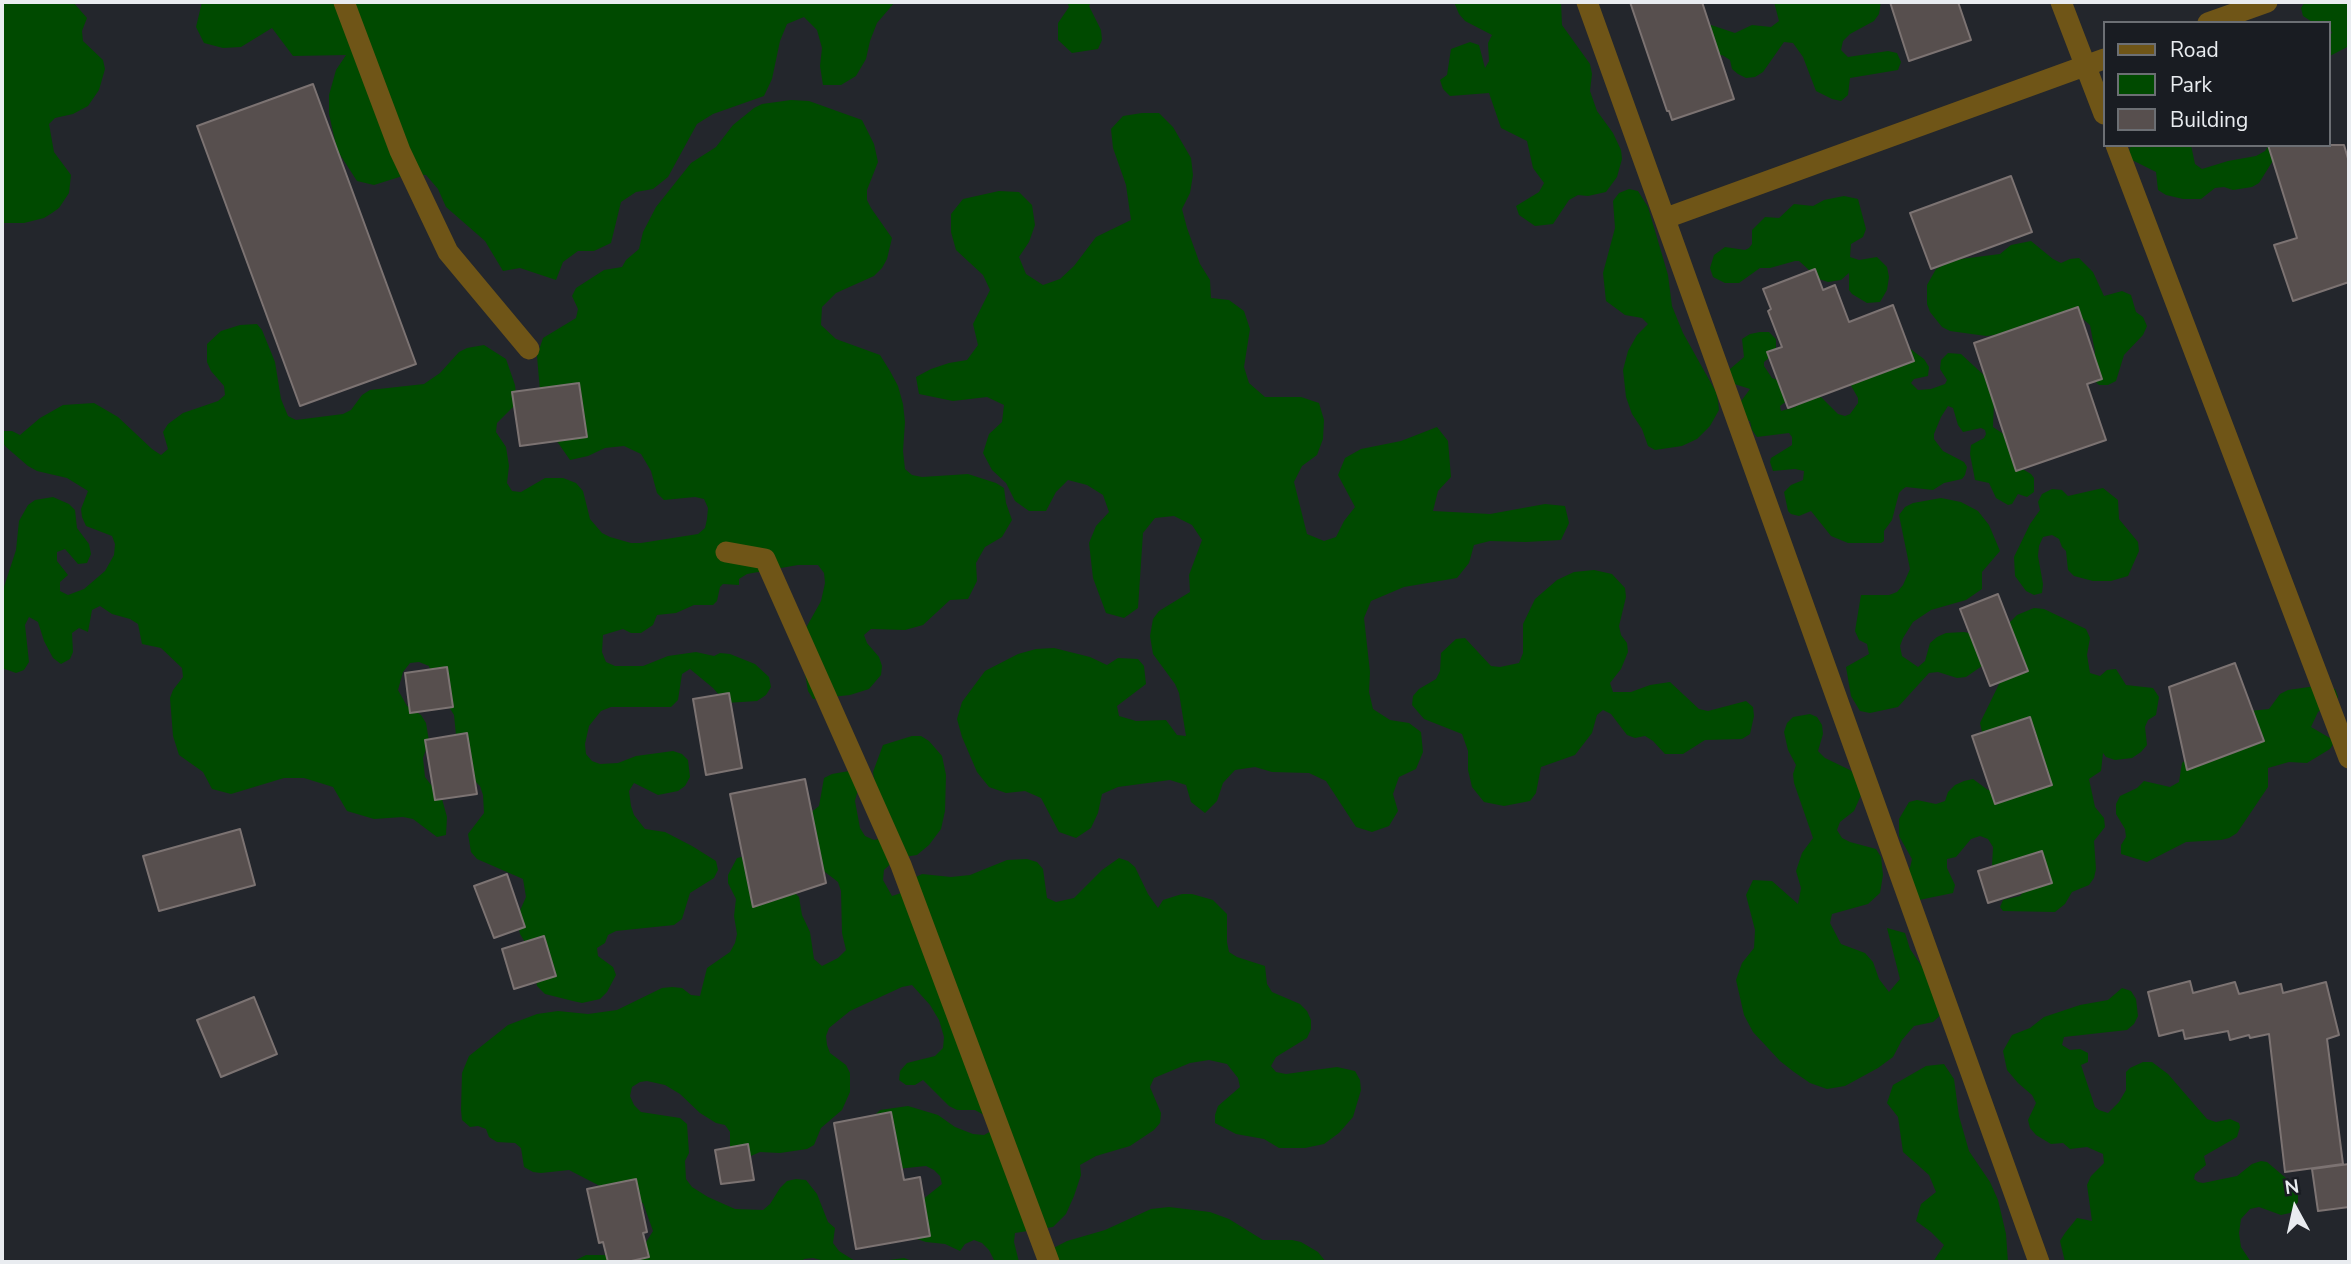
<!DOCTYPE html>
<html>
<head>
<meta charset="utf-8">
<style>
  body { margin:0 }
  #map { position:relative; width:2351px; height:1264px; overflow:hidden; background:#23262c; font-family:"Nunito Sans",sans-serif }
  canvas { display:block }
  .frame { position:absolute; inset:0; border:4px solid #e9ecf0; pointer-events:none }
  .legend { position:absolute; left:2103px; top:21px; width:228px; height:126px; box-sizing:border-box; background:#191c22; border:2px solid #6c6f74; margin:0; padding:9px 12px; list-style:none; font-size:21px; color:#e9ecf0 }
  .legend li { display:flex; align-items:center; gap:14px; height:35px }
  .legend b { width:35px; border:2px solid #6c6f74 }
  .north { position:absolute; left:2260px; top:1173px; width:70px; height:70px; -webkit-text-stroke:5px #191c22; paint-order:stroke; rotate:352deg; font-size:19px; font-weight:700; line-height:28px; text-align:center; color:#e9ecf0 }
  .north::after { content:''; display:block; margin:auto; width:24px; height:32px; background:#e9ecf0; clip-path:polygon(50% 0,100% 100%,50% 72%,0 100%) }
</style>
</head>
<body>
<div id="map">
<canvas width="2351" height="1264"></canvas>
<div class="frame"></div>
<ul class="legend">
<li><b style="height:9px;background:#6f5517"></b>Road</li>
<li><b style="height:19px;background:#004a00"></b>Park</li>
<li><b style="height:19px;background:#574f4e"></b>Building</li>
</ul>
<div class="north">N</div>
</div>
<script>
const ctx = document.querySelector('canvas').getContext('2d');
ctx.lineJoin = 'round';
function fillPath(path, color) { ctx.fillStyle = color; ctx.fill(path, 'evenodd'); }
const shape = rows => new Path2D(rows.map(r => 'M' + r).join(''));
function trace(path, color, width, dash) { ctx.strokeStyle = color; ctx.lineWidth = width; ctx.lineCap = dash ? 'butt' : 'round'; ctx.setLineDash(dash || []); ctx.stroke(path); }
fillPath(shape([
  [2,2,73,2,87,18,82,31,83,41,103,60,105,69,99,90,88,106,73,114,55,118,49,124,54,152,71,175,69,193,59,208,52,213,44,218,24,223,2,223],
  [202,2,895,2,877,23,870,41,866,59,856,76,841,85,823,85,820,66,822,48,817,30,804,17,787,24,780,41,772,79,764,96,713,114,697,124,668,177,653,189,636,192,621,202,611,243,594,251,578,251,563,262,556,280,520,268,503,271,485,241,446,207,438,189,426,175,409,174,374,185,357,181,337,150,329,114,329,95,336,70,346,55,293,56,272,28,241,47,223,48,204,43,196,27],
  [1067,2,1091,2,1089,6,1101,30,1102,40,1098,49,1072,53,1058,40,1058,23,1069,7],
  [1454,2,1561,2,1562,25,1590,64,1592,74,1590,91,1597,111,1613,133,1621,150,1622,159,1617,177,1606,192,1588,196,1578,195,1569,200,1553,224,1535,226,1519,215,1516,206,1539,192,1544,183,1533,168,1527,141,1501,128,1489,93,1450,96,1443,89,1440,80,1447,75,1451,49,1470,42,1479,45,1485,68,1489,61,1488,43,1492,35,1465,21,1459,14],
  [1774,2,1881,2,1879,14,1874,21,1850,34,1843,41,1841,50,1848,57,1888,51,1897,53,1901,62,1898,70,1850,78,1848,95,1841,101,1832,99,1816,91,1803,57,1793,43,1784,42,1763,72,1755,77,1746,78,1738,74,1732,69,1730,60,1722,55,1714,58,1708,24,1735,33,1752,25,1771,27,1779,21],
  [2305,2,2349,2,2349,46,2328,57,2328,36,2332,33,2328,23,2314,23,2303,16,2301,8],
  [791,100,809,101,862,120,874,144,878,162,867,190,867,200,871,208,892,238,887,259,882,268,874,276,836,293,822,307,821,325,836,339,880,355,890,371,898,386,903,404,905,422,903,451,905,469,912,475,922,477,968,474,996,483,1004,488,1006,503,1012,520,1002,537,985,547,976,563,977,581,968,599,950,600,923,625,905,630,871,629,864,635,867,643,879,657,882,666,881,675,869,689,850,695,813,699,808,691,800,644,802,635,821,601,825,583,824,573,818,565,798,565,747,574,739,579,739,585,723,584,720,587,717,601,713,605,694,605,676,613,657,615,653,625,641,633,631,633,623,629,603,635,602,652,606,662,615,666,643,666,668,656,696,652,714,656,720,653,730,654,755,664,769,677,771,687,766,695,757,701,726,703,713,688,690,669,682,674,678,700,671,707,611,707,601,711,589,726,585,744,586,754,592,761,600,764,618,763,636,756,673,751,682,754,688,760,690,777,685,786,678,791,658,795,634,783,629,791,631,806,634,815,645,829,665,832,692,846,716,861,718,870,714,878,690,893,682,919,674,925,616,931,608,935,605,943,597,948,598,956,613,967,616,975,607,992,600,999,582,1003,573,1001,545,994,537,986,534,957,520,934,518,924,518,915,526,897,523,879,477,859,471,852,468,834,484,813,483,795,480,786,473,779,456,735,454,715,434,683,429,666,419,662,410,663,403,672,398,690,407,706,421,715,426,723,429,741,423,758,425,777,442,799,447,817,446,835,437,837,413,819,403,817,374,819,347,811,333,787,304,778,284,778,231,794,212,789,203,772,179,755,173,736,170,698,173,690,183,677,182,668,161,648,142,644,138,624,130,619,112,614,100,606,92,610,88,632,79,628,72,633,73,652,70,659,61,664,53,658,44,641,38,622,29,617,25,625,29,662,24,670,16,673,2,668,2,593,16,550,19,521,28,505,35,500,53,497,69,504,75,510,77,528,89,544,91,554,87,563,78,564,65,549,57,552,57,561,68,575,60,582,60,591,68,595,84,589,105,571,114,555,115,544,112,536,86,526,82,517,81,509,88,491,67,478,37,471,28,466,6,447,2,442,3,431,12,431,20,435,40,418,63,405,94,403,118,417,152,449,161,455,168,449,163,432,168,424,183,413,218,401,225,395,224,386,211,371,207,362,207,344,221,331,240,325,257,324,262,330,275,362,281,399,288,416,296,420,343,414,351,410,362,395,370,390,424,384,440,373,459,352,467,348,484,345,506,359,515,385,517,403,497,423,496,432,506,447,509,466,507,483,512,491,521,492,545,478,563,478,576,483,583,491,590,519,602,533,610,537,631,543,641,543,698,534,705,528,707,519,708,508,704,499,695,497,664,500,657,493,651,471,641,454,624,446,605,448,588,456,570,460,547,427,540,391,537,356,543,338,576,318,578,309,572,296,576,288,604,270,622,267,626,260,639,249,643,232,656,207,691,163,716,147,733,125,754,108,762,104],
  [1142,113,1159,113,1173,127,1191,158,1193,175,1190,193,1182,209,1187,228,1200,264,1210,280,1211,298,1229,300,1244,311,1250,329,1244,367,1249,383,1265,397,1301,397,1319,403,1324,420,1323,439,1317,455,1302,466,1294,482,1307,534,1324,541,1336,537,1344,521,1355,507,1338,475,1345,458,1361,449,1401,441,1437,427,1448,441,1451,477,1438,491,1433,511,1490,514,1545,504,1565,506,1569,523,1561,540,1526,542,1490,541,1474,545,1469,563,1457,578,1404,587,1371,601,1364,618,1370,672,1369,692,1373,709,1390,720,1409,723,1421,732,1423,752,1416,769,1399,777,1393,794,1398,811,1389,826,1372,832,1356,827,1326,781,1309,773,1272,772,1255,767,1235,770,1223,783,1217,801,1205,813,1191,802,1186,785,1170,780,1118,787,1102,794,1098,813,1091,828,1076,838,1059,832,1041,798,1025,791,1006,793,989,787,977,772,962,737,957,719,962,702,985,671,1018,654,1036,649,1054,648,1090,657,1107,665,1118,658,1138,659,1144,666,1146,684,1117,706,1119,716,1136,721,1166,720,1177,735,1186,736,1179,693,1175,684,1153,654,1150,636,1153,619,1159,611,1190,592,1189,575,1202,540,1192,525,1174,516,1155,518,1143,533,1138,608,1124,618,1106,613,1093,578,1089,543,1096,526,1109,512,1103,495,1087,485,1068,480,1056,492,1046,511,1029,511,1015,501,1006,483,992,470,983,453,989,434,1002,422,1004,405,987,397,953,401,919,394,916,377,931,369,949,363,967,360,978,345,973,324,990,290,983,275,956,250,951,232,951,214,963,199,999,191,1019,192,1032,205,1035,225,1029,242,1019,257,1026,274,1043,285,1060,279,1074,266,1096,237,1131,220,1126,185,1113,148,1111,129,1123,116],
  [2131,145,2191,145,2195,164,2202,169,2228,161,2256,156,2265,151,2269,145,2274,159,2259,183,2252,187,2233,190,2224,187,2215,188,2201,199,2183,199,2166,195,2158,190,2156,172,2132,160,2129,152],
  [1629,189,1638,191,1648,207,1668,275,1672,306,1683,333,1716,392,1718,401,1719,410,1710,426,1697,439,1682,446,1655,450,1648,446,1642,429,1632,414,1626,397,1623,370,1628,351,1637,335,1648,324,1642,318,1625,315,1606,301,1603,273,1615,228,1613,201,1619,193],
  [1844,196,1858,199,1866,229,1863,237,1851,244,1850,257,1859,260,1877,257,1887,267,1889,277,1887,290,1880,302,1867,303,1852,294,1849,290,1849,273,1841,280,1828,282,1819,279,1799,261,1795,261,1770,268,1760,268,1739,283,1725,283,1713,277,1710,268,1714,255,1725,247,1745,250,1749,248,1752,244,1752,230,1765,217,1779,218,1794,204,1813,206,1824,200],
  [2031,241,2053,259,2061,263,2070,259,2079,258,2093,272,2104,296,2122,291,2131,295,2136,312,2143,317,2147,326,2143,335,2124,355,2116,381,2108,385,2099,385,2092,378,2092,361,2095,352,2090,325,2083,319,2020,327,2004,334,1986,336,1950,331,1942,327,1930,312,1927,304,1927,285,1936,269,1953,260,2000,254,2011,245],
  [1760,332,1769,332,1776,339,1776,352,1764,362,1764,366,1772,378,1786,383,1788,400,1780,406,1781,411,1795,407,1806,400,1821,397,1838,414,1845,416,1850,414,1858,403,1858,398,1849,382,1905,345,1924,359,1929,367,1928,376,1914,379,1911,383,1918,390,1931,389,1945,384,1947,380,1940,369,1941,360,1948,353,1961,354,1987,378,1994,401,1993,427,2005,435,2019,467,2031,474,2034,478,2034,492,2027,497,2018,494,2012,504,2008,505,1996,498,1989,483,1975,480,1970,454,1971,445,1984,438,1986,434,1985,430,1981,428,1963,432,1958,425,1953,408,1948,406,1941,417,1934,434,1934,439,1943,451,1964,462,1967,467,1965,475,1962,479,1944,483,1933,490,1906,487,1903,489,1899,493,1892,520,1884,531,1884,541,1881,543,1848,543,1831,536,1811,511,1799,516,1791,514,1788,511,1784,492,1791,485,1803,480,1804,471,1795,469,1773,471,1770,462,1771,458,1792,445,1792,437,1789,433,1757,437,1752,430,1750,421,1742,419,1739,404,1750,389,1728,382,1730,369,1744,357,1742,339,1750,334],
  [2103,488,2118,500,2119,519,2138,542,2139,551,2128,576,2111,581,2093,581,2074,576,2068,570,2066,551,2062,547,2059,539,2052,535,2043,537,2039,546,2038,556,2043,584,2042,593,2034,595,2026,591,2015,576,2014,557,2030,524,2040,510,2038,502,2042,494,2052,489,2062,490,2068,496],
  [1941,498,1961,502,1978,511,1989,525,2000,551,1982,572,1982,589,1966,600,1931,610,1913,622,1903,638,1900,646,1902,656,1918,667,1925,661,1930,643,1937,637,1946,633,1964,632,1974,634,1985,657,1982,666,1966,677,1957,678,1938,672,1929,673,1898,707,1870,713,1860,711,1851,696,1846,667,1869,654,1867,644,1859,640,1855,631,1861,595,1889,595,1897,592,1903,585,1910,569,1899,515,1905,507,1913,503],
  [1594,570,1612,574,1625,588,1626,597,1619,626,1621,635,1627,643,1628,652,1621,669,1610,683,1613,692,1631,692,1650,685,1670,682,1699,709,1708,711,1746,701,1753,707,1754,716,1750,734,1742,739,1705,740,1683,754,1665,754,1653,741,1645,736,1635,738,1627,735,1611,714,1603,710,1597,715,1592,733,1575,755,1541,767,1536,793,1530,801,1504,806,1484,802,1472,787,1468,770,1468,751,1462,734,1424,719,1412,705,1413,696,1419,689,1436,679,1440,671,1441,653,1456,639,1465,638,1491,666,1500,667,1519,663,1523,653,1523,624,1535,599,1557,580,1574,572],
  [2034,608,2044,609,2086,629,2090,638,2087,655,2090,673,2100,676,2107,670,2116,669,2126,685,2153,688,2159,697,2156,715,2148,720,2145,727,2147,745,2141,752,2132,758,2115,760,2106,757,2103,753,2101,771,2089,779,2095,807,2104,818,2105,827,2094,841,2096,869,2094,878,2089,885,2072,892,2065,904,2055,912,2003,911,2000,907,2003,900,2020,896,2023,892,2017,862,2009,861,2001,865,1992,866,1993,847,1988,839,1980,836,1971,839,1956,857,1947,859,1947,868,1955,885,1953,893,1919,900,1905,876,1910,868,1912,859,1899,836,1899,819,1909,802,1917,800,1936,804,1945,801,1948,792,1955,785,1964,781,1973,779,1988,790,1997,787,1990,733,1982,732,1980,723,2000,682,2004,628,2017,615],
  [2316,686,2335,689,2338,697,2334,706,2325,707,2318,712,2311,727,2335,741,2330,749,2307,763,2289,762,2268,768,2268,787,2237,833,2229,838,2221,840,2186,842,2147,862,2121,854,2121,845,2126,837,2125,829,2116,814,2116,804,2120,796,2137,788,2144,781,2170,787,2179,782,2182,763,2189,757,2226,756,2234,752,2250,711,2269,709,2280,694,2288,690],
  [1810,714,1817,717,1822,725,1823,734,1818,751,1825,758,1850,770,1857,776,1862,793,1854,811,1840,822,1837,830,1842,838,1850,842,1876,849,1881,857,1883,875,1880,893,1868,904,1832,914,1830,923,1841,944,1865,953,1873,962,1879,979,1889,992,1900,979,1887,928,1905,933,1910,949,1940,993,1946,1010,1933,1022,1914,1026,1902,1040,1893,1057,1878,1068,1845,1086,1827,1089,1810,1083,1794,1072,1780,1061,1753,1032,1744,1015,1736,980,1742,963,1754,948,1755,930,1746,895,1753,880,1772,881,1798,904,1801,888,1796,871,1802,853,1813,838,1794,783,1793,774,1796,765,1788,750,1784,732,1787,723,1793,717],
  [912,736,921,736,929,741,942,756,946,775,945,811,941,829,929,845,917,855,897,858,884,870,883,880,892,896,901,893,914,878,922,874,951,877,970,875,1007,860,1027,859,1037,862,1043,869,1047,898,1056,902,1074,898,1102,870,1119,858,1128,861,1135,867,1148,894,1158,908,1163,900,1182,894,1192,894,1213,900,1227,914,1227,942,1229,952,1237,957,1265,966,1267,984,1272,992,1300,1004,1307,1011,1311,1020,1311,1029,1307,1038,1276,1057,1271,1066,1276,1072,1286,1074,1337,1067,1355,1071,1360,1080,1361,1090,1353,1117,1339,1133,1324,1144,1305,1148,1279,1148,1264,1139,1236,1134,1215,1123,1215,1115,1218,1106,1240,1087,1238,1078,1227,1064,1209,1060,1190,1063,1154,1078,1150,1087,1161,1113,1160,1123,1154,1130,1130,1146,1096,1156,1080,1165,1081,1175,1074,1196,1066,1214,1053,1227,1015,1233,1014,1242,1019,1262,995,1262,989,1250,982,1243,974,1240,965,1244,960,1251,945,1244,926,1242,917,1239,911,1232,922,1200,942,1184,940,1176,934,1170,926,1166,887,1170,873,1117,880,1110,908,1106,938,1115,955,1127,973,1134,984,1135,993,1130,984,1115,975,1110,957,1110,949,1106,923,1080,915,1085,906,1085,899,1080,900,1071,907,1063,935,1056,943,1048,944,1037,939,1020,930,1005,912,985,902,987,850,1011,829,1028,826,1036,827,1045,830,1053,846,1065,850,1073,850,1092,842,1110,821,1128,814,1145,807,1149,780,1153,760,1152,744,1159,730,1151,730,1132,725,1125,716,1123,700,1113,680,1094,665,1085,647,1081,640,1082,632,1087,630,1096,634,1105,641,1112,680,1118,687,1124,689,1153,685,1161,686,1179,692,1187,708,1197,735,1209,763,1210,770,1204,780,1188,787,1181,796,1179,806,1180,817,1194,828,1222,835,1228,833,1243,839,1251,855,1261,874,1262,904,1258,915,1262,829,1262,813,1258,804,1259,801,1262,572,1262,586,1255,606,1255,635,1251,643,1247,653,1231,643,1203,625,1199,569,1170,541,1173,533,1172,524,1167,521,1148,515,1143,497,1142,489,1137,486,1129,478,1126,470,1127,462,1120,461,1110,462,1073,469,1056,508,1025,537,1014,558,1011,588,1014,617,1010,662,988,672,987,682,988,691,995,700,996,707,968,730,952,735,943,737,934,734,916,736,899,728,883,728,875,737,858,746,856,785,883,799,897,802,915,810,932,814,959,822,966,838,958,846,950,842,933,841,891,838,882,816,865,804,818,819,806,824,778,832,774,849,771,860,782,855,801,860,828,865,836,874,840,883,838,873,772,883,745],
  [2122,988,2131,991,2136,999,2138,1016,2134,1024,2127,1030,2064,1037,2062,1045,2070,1050,2080,1049,2088,1053,2088,1062,2081,1065,2095,1107,2099,1110,2108,1113,2119,1102,2126,1090,2126,1072,2130,1068,2143,1062,2152,1062,2168,1074,2207,1119,2216,1122,2230,1119,2239,1123,2240,1127,2237,1137,2204,1156,2206,1165,2195,1174,2194,1179,2198,1182,2203,1183,2237,1176,2252,1164,2261,1161,2267,1162,2293,1184,2298,1193,2298,1202,2290,1213,2281,1215,2259,1207,2250,1209,2241,1219,2239,1233,2241,1247,2251,1262,2065,1262,2060,1241,2065,1233,2077,1218,2092,1221,2087,1185,2091,1176,2104,1163,2103,1154,2087,1147,2070,1149,2063,1143,2051,1144,2036,1135,2030,1128,2028,1120,2036,1103,2032,1095,2018,1083,2007,1070,2003,1051,2012,1035,2030,1028,2044,1017,2080,1005,2108,1000],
  [1944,1064,1954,1079,1959,1116,1969,1151,1990,1182,1998,1200,2006,1234,2008,1262,1933,1262,1944,1245,1931,1232,1916,1221,1921,1204,1936,1192,1929,1175,1903,1152,1898,1117,1887,1103,1893,1085,1926,1066],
  [1169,1207,1210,1212,1229,1219,1263,1240,1292,1240,1301,1242,1318,1252,1326,1262,1036,1262,1042,1254,1067,1241,1105,1230,1151,1209]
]), '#004a00');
const building = shape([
  [1630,2,1702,2,1734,99,1672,120,1669,111,1667,111,1630,2],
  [1890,2,1958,2,1971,40,1909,61,1890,2],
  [313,84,416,364,300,406,197,126,313,84],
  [2268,145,2344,145,2349,162,2349,282,2293,301,2274,245,2297,238,2268,145],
  [2011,176,2032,232,1931,269,1910,213,2011,176],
  [1815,269,1823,290,1835,285,1849,322,1893,305,1914,361,1788,408,1767,352,1782,347,1768,311,1771,309,1763,289,1815,269],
  [2078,307,2102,379,2087,384,2106,440,2016,471,1974,343,2078,307],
  [579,383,587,437,520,446,512,392,579,383],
  [1998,594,2028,671,1990,686,1960,609,1998,594],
  [2235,663,2264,741,2187,770,2169,687,2235,663],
  [447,667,453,707,410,713,405,673,447,667],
  [729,693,742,768,706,775,693,699,729,693],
  [2030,717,2052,785,1995,804,1972,736,2030,717],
  [467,733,477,794,435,800,425,740,467,733],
  [805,779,826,883,753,907,730,794,805,779],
  [240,829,255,885,159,911,143,856,240,829],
  [2042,851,2052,883,1988,903,1978,871,2042,851],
  [507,874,525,927,494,938,474,886,507,874],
  [544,936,556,976,514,989,502,949,544,936],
  [2190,981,2193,993,2235,982,2239,994,2281,984,2283,993,2326,982,2339,1035,2327,1039,2343,1164,2285,1172,2269,1034,2250,1038,2249,1035,2230,1040,2228,1031,2185,1039,2183,1030,2159,1036,2148,992,2190,981],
  [254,997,277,1054,221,1077,197,1020,254,997],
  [891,1112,904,1180,920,1177,930,1236,856,1249,834,1123,891,1112],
  [748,1144,754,1180,721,1184,715,1150,748,1144],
  [2349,1164,2349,1207,2318,1211,2312,1169,2349,1164],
  [636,1179,647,1232,643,1233,649,1257,627,1262,608,1262,603,1242,599,1243,587,1189,636,1179]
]);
fillPath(building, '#574f4e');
trace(building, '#7c7372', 2);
trace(shape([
  [344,2,400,151,448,252,529,349],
  [1587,2,2039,1262],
  [2061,2,2104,114],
  [2208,23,2267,2],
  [2116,145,2349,758],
  [1666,218,2104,59],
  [726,552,765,559,901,865,1049,1262]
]), '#6f5517', 21);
</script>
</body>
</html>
